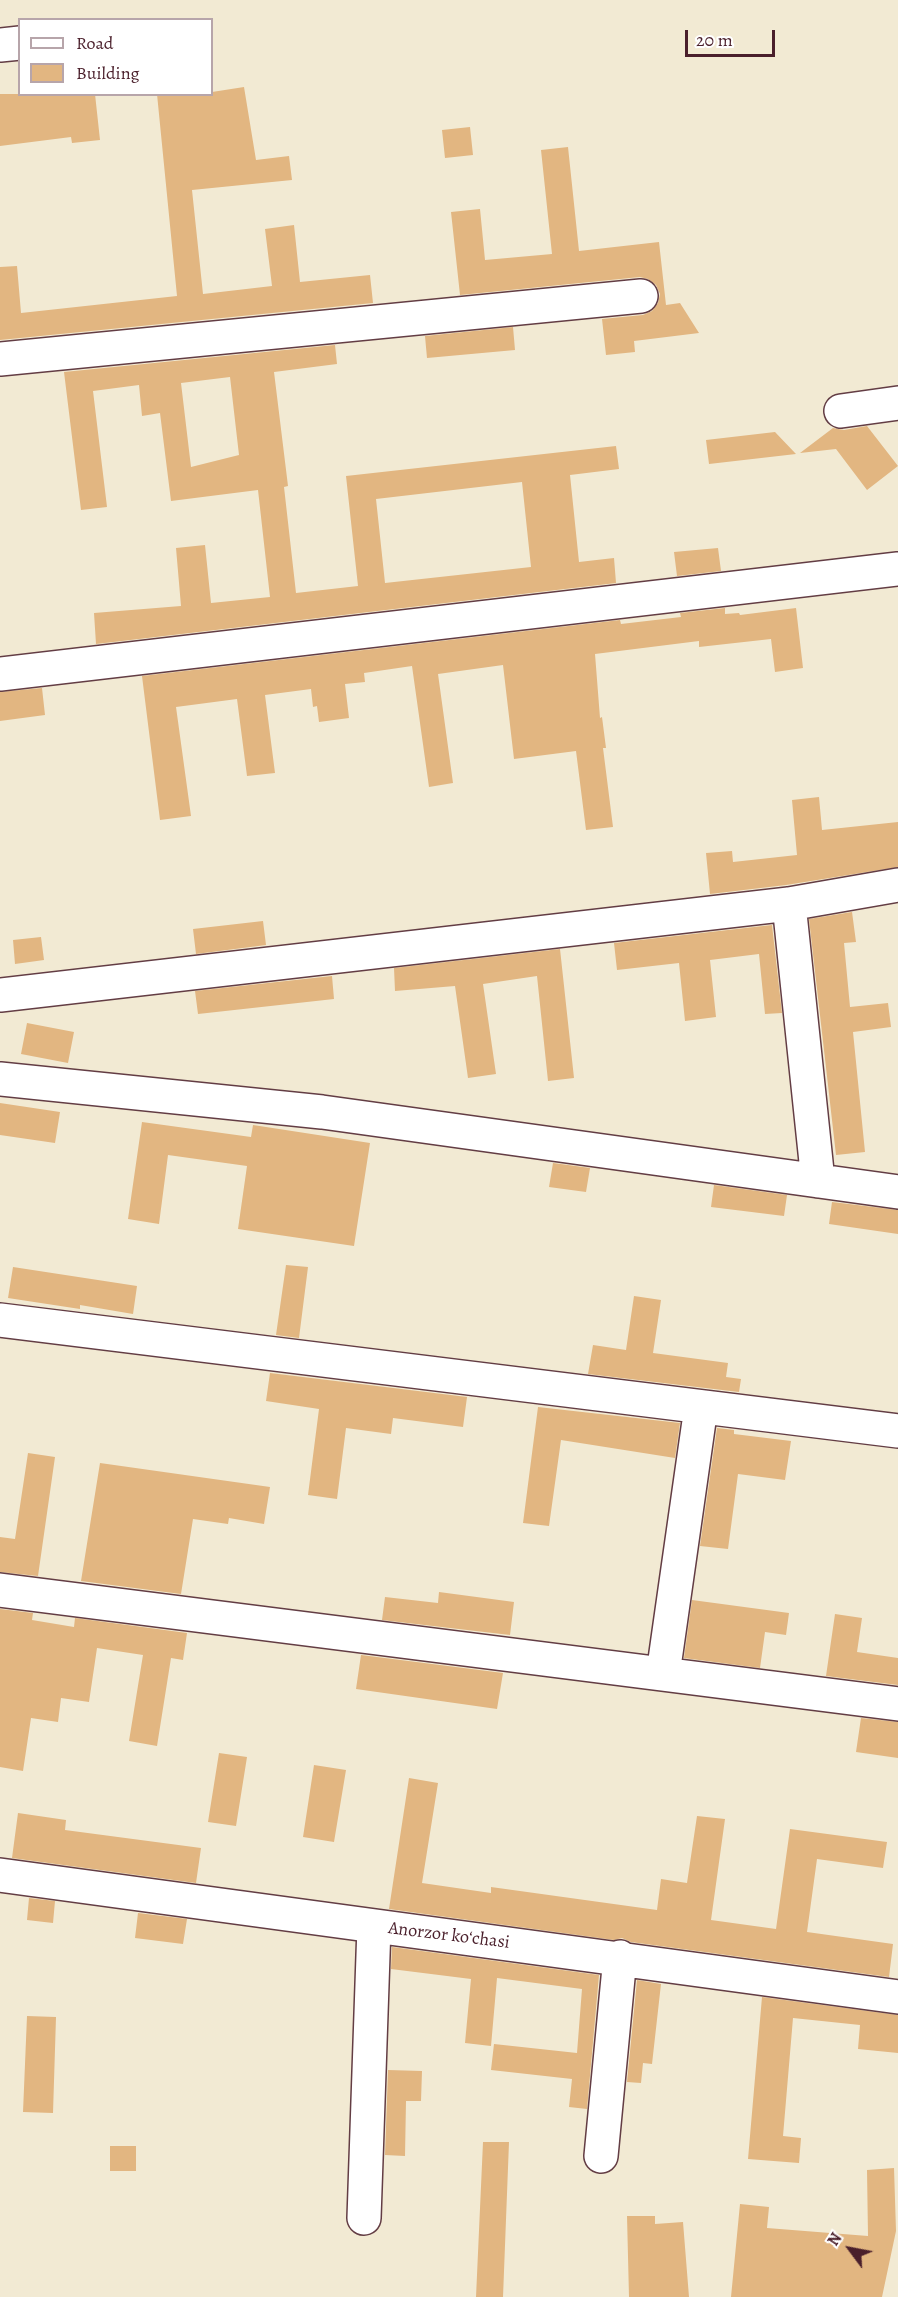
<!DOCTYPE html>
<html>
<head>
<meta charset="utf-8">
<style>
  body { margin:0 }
  #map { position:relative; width:898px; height:2297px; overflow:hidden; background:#f2ead3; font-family:Alegreya,serif }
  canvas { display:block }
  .legend { position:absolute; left:18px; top:18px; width:195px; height:78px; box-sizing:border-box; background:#fff; border:2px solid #b7a5aa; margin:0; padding:8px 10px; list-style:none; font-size:18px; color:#4a1f2b }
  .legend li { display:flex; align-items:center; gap:12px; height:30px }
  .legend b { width:30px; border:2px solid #b7a5aa }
  .north { position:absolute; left:820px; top:2219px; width:60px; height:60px; -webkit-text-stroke:4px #fff; paint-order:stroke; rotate:302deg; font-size:16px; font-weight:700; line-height:24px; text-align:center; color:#4a1f2b }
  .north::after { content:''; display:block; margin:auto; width:21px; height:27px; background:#4a1f2b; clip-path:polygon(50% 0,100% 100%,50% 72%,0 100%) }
  .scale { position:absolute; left:685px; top:30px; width:90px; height:27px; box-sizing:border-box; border:3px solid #4a1f2b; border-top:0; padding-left:8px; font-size:18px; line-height:21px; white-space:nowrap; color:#4a1f2b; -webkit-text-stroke:4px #fff; paint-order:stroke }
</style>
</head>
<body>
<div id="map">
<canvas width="898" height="2297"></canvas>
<ul class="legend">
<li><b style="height:8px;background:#fff"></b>Road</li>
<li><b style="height:16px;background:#e2b681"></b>Building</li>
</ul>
<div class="north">N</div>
<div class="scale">20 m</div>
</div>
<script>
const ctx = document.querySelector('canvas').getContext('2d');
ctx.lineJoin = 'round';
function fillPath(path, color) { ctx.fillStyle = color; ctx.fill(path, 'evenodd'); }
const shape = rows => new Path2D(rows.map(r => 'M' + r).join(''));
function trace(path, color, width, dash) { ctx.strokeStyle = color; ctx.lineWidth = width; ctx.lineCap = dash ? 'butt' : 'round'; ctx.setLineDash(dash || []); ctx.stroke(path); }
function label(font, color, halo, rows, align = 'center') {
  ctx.font = font + ' Alegreya,serif'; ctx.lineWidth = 6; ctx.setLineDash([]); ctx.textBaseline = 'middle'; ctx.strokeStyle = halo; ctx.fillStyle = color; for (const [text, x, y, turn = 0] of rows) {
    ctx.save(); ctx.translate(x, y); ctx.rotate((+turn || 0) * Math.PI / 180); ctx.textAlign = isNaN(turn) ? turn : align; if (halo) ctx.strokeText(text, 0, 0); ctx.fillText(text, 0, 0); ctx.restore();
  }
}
fillPath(shape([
  [244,87,256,160,289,156,292,180,192,190,203,294,272,286,265,229,294,225,300,282,370,275,373,303,0,340,0,267,17,266,21,313,177,296,157,94,212,94,212,92],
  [0,94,95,94,100,140,72,143,71,137,0,146],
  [470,127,473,155,445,158,442,130],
  [568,147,579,251,659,242,666,305,680,303,699,333,634,341,635,352,606,355,602,319,643,315,652,311,658,303,660,294,656,285,648,279,640,277,460,295,451,212,480,209,485,260,552,254,541,150],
  [513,327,515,350,427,358,425,336],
  [335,345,337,364,274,372,288,486,284,487,296,593,358,586,346,476,616,446,619,469,570,475,579,562,614,558,616,583,96,644,94,613,181,606,176,548,205,545,211,603,270,597,258,490,171,501,160,413,142,416,139,385,93,391,107,507,81,510,64,372],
  [230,377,239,455,191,467,181,383],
  [522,482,531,567,385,583,376,499],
  [867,426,898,466,867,490,836,449,800,453,833,428,844,430],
  [775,432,796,454,709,464,706,440],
  [718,548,721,571,677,576,674,552],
  [725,608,725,614,739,613,740,615,796,608,803,668,775,672,771,639,699,647,699,641,595,654,600,718,602,717,606,748,603,748,613,827,586,830,576,751,514,759,503,665,438,674,453,783,429,787,412,666,364,673,365,682,345,684,349,718,319,722,317,706,313,707,311,689,265,695,275,773,247,776,237,699,176,707,191,816,160,820,142,676,620,620,621,624,681,617,680,613],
  [42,688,45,715,0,721,0,692],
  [819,797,822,830,898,822,898,867,786,885,710,894,706,853,732,851,733,862,797,855,792,800],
  [852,912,856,942,844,943,850,1007,888,1003,891,1027,853,1032,865,1152,836,1155,809,919],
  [263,921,266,945,196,954,193,929],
  [772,925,782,1013,765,1014,759,954,710,960,716,1017,685,1021,679,963,617,970,614,943],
  [41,937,44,960,15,964,13,940],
  [560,949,574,1078,548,1081,537,976,483,984,496,1074,468,1078,455,986,395,991,394,968],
  [332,976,334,999,198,1014,195,991],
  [27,1023,74,1032,68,1063,21,1054],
  [0,1103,60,1112,55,1143,0,1135],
  [142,1122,251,1137,253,1125,370,1143,354,1246,238,1229,247,1166,168,1155,159,1224,128,1219],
  [553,1163,590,1168,586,1192,549,1187],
  [714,1185,787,1195,784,1216,711,1207],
  [832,1202,898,1210,898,1234,829,1224],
  [286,1265,308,1267,299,1338,276,1335],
  [13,1267,137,1286,133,1314,80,1305,80,1309,8,1298],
  [634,1296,661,1300,653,1353,728,1363,726,1377,741,1379,739,1392,588,1374,593,1345,626,1350],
  [270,1373,467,1397,463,1427,393,1418,391,1434,346,1428,337,1499,308,1495,319,1409,266,1401],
  [538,1407,680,1423,675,1458,561,1440,549,1526,523,1523],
  [717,1428,734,1430,734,1434,791,1441,785,1480,738,1474,728,1549,700,1546],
  [28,1453,55,1457,38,1576,0,1572,0,1537,15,1539],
  [100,1463,270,1487,264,1524,229,1518,228,1524,193,1519,181,1594,81,1581],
  [439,1592,514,1602,510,1635,382,1620,385,1597,438,1603],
  [692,1600,789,1613,786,1635,765,1632,760,1668,684,1658],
  [0,1609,33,1613,32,1620,74,1627,75,1618,187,1633,183,1660,171,1658,157,1746,129,1741,143,1655,97,1648,89,1702,61,1698,58,1722,31,1718,23,1771,0,1767],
  [835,1614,862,1618,857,1652,898,1658,898,1685,826,1676],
  [361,1655,503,1673,497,1709,356,1689],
  [861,1718,898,1722,898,1758,856,1752],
  [219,1753,247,1757,236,1826,208,1822],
  [314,1765,346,1770,334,1842,303,1837],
  [409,1778,438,1783,422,1883,491,1893,491,1887,657,1910,661,1879,687,1883,697,1816,725,1819,711,1920,776,1929,790,1829,887,1842,883,1868,817,1859,807,1932,893,1944,889,1977,631,1942,622,1938,614,1940,389,1909],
  [18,1813,66,1820,65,1830,201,1848,196,1883,12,1858],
  [29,1898,55,1901,53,1923,27,1920],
  [138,1913,187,1919,183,1944,135,1938],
  [392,1947,599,1975,587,2109,569,2107,572,2079,491,2070,494,2044,577,2053,582,1989,497,1978,491,2046,465,2043,471,1979,391,1969],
  [637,1980,661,1984,652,2064,643,2063,641,2083,627,2082],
  [762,1997,898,2015,898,2053,858,2049,860,2025,793,2018,783,2136,801,2138,799,2163,748,2159],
  [27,2016,56,2017,53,2113,23,2112],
  [388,2070,422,2071,421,2101,406,2101,405,2156,385,2155],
  [483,2142,509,2142,503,2297,476,2297],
  [110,2146,136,2146,136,2171,110,2171],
  [894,2168,896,2231,882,2297,731,2297,740,2204,769,2207,767,2228,868,2236,867,2170],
  [627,2216,655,2216,655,2224,683,2222,689,2297,629,2297]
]), '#e2b681');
const minor = shape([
  [0,45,20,43],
  [0,359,641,296],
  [841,411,898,403],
  [0,674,898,569],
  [789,904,818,1181],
  [0,995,789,904,898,885],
  [0,1079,322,1112,898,1192],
  [0,1320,898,1431],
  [0,1590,898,1704],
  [663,1674,701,1407],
  [0,1875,898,1997],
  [601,2156,620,1957],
  [364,2218,374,1926]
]);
trace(minor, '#633d44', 36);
trace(minor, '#fff', 33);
label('18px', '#4a1f2b', '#fff', [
  ["Anorzor koʻchasi",449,1936,7]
]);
</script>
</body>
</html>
